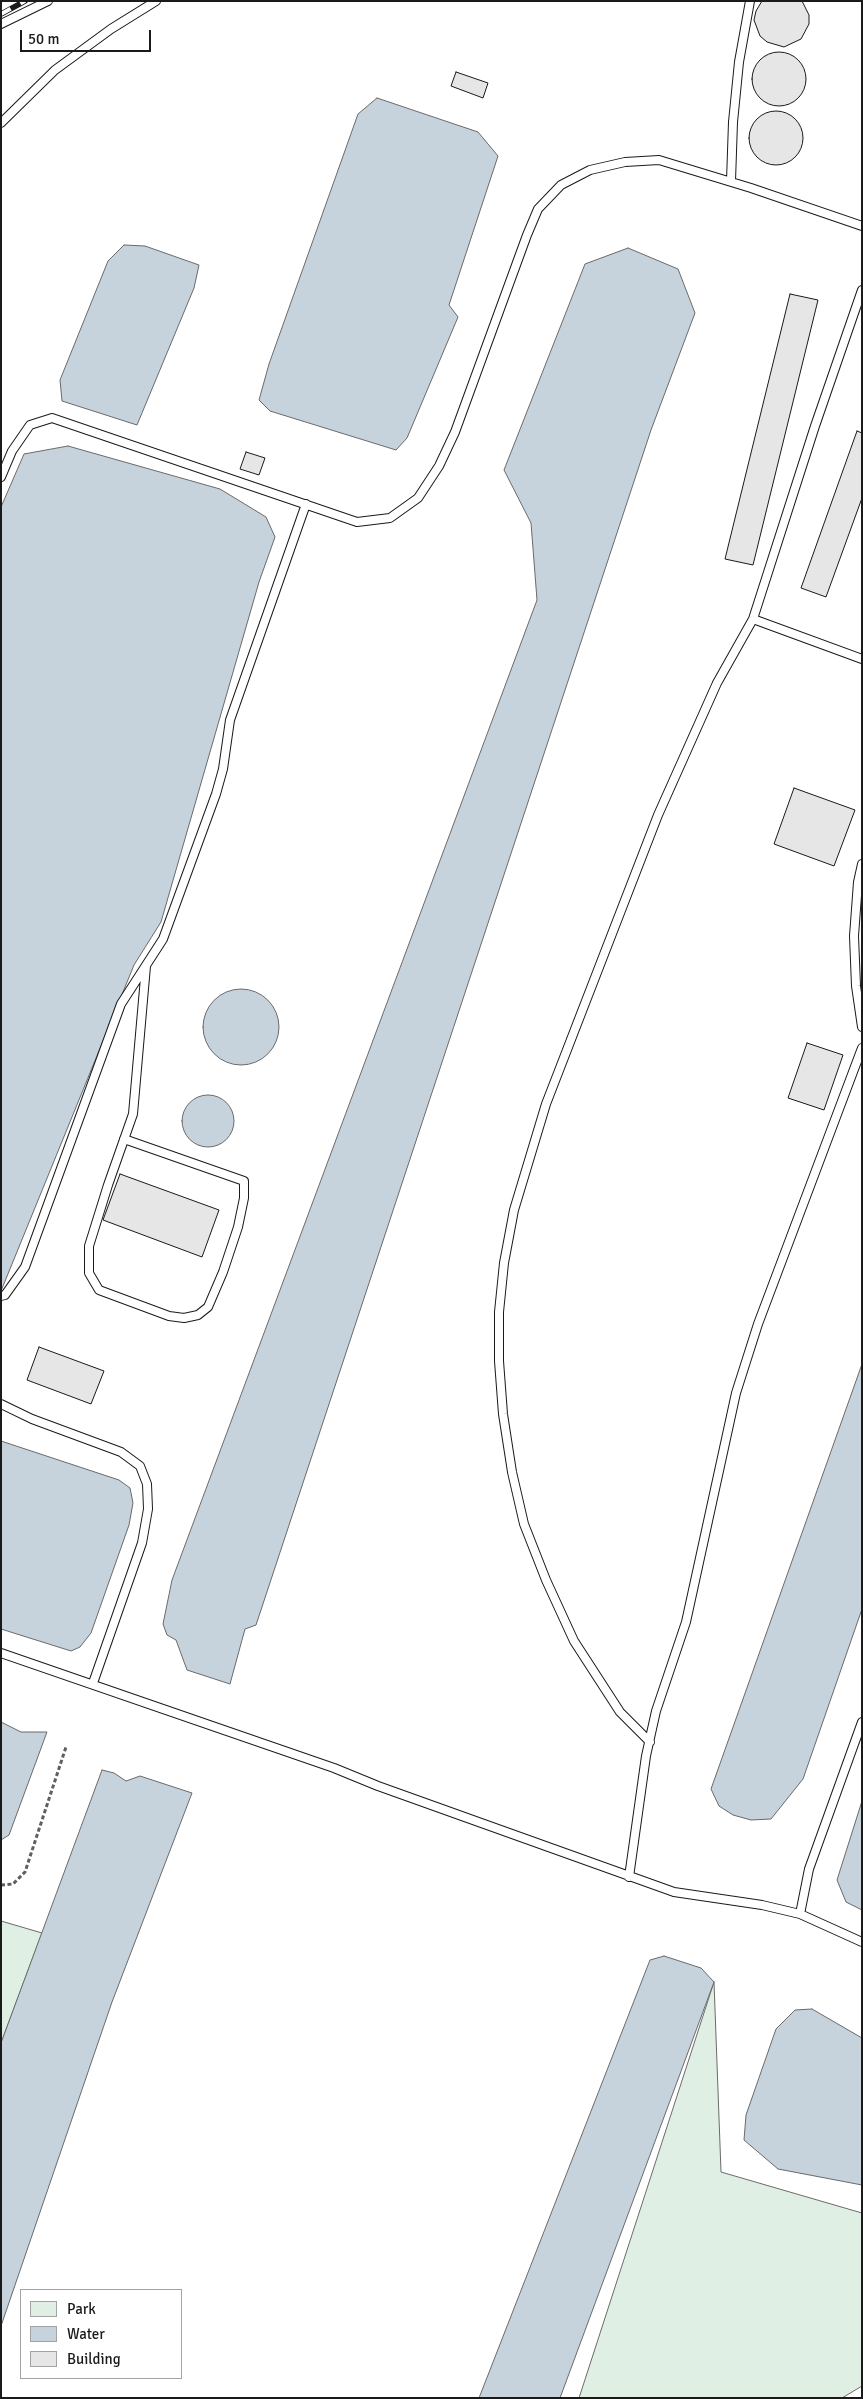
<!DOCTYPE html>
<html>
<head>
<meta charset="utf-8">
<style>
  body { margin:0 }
  #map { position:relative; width:863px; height:2399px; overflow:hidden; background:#fff; font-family:Signika,sans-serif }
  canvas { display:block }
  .frame { position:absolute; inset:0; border:2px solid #1a1a1a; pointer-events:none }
  .legend { position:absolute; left:20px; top:2289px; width:162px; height:90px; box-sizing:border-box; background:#fff; border:1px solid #a3a3a3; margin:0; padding:6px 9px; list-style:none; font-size:15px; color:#1a1a1a }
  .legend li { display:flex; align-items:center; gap:10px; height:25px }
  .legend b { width:25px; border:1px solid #a3a3a3 }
  .scale { position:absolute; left:20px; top:30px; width:131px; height:22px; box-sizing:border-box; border:2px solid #1a1a1a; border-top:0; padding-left:6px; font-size:15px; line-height:18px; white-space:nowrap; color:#1a1a1a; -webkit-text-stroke:4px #fff; paint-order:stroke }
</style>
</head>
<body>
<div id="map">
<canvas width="863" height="2399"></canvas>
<div class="frame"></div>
<ul class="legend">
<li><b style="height:14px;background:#e0efe3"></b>Park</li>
<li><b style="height:14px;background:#c6d2dc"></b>Water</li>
<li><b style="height:14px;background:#e6e6e6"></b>Building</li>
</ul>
<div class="scale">50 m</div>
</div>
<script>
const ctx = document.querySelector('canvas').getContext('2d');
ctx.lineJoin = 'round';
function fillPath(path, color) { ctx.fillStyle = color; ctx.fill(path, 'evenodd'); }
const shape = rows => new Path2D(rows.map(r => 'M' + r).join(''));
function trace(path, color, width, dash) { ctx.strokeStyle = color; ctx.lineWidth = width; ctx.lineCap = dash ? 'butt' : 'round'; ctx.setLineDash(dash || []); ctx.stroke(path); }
const green = shape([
  [1,1921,42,1933,1,2043,1,1921],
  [714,1982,721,2172,862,2213,862,2386,842,2398,579,2398,714,1982]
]);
fillPath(green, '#e0efe3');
trace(green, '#6a6a6a', 1);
const water = shape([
  [377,98,478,132,498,156,449,305,458,317,407,438,396,450,270,411,259,400,269,364,358,114,377,98],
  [124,245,145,246,199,265,194,288,137,425,62,401,60,380,108,261,124,245],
  [628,248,678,269,695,313,651,430,256,1625,245,1629,230,1684,187,1670,176,1640,167,1635,163,1624,172,1580,537,600,531,523,504,470,585,264,628,248],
  [68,446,220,489,266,517,275,537,259,582,161,922,134,965,1,1291,1,507,24,454,68,446],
  '203 1027a38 38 0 1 1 76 0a38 38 0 1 1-76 0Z',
  '182 1121a26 26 0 1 1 52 0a26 26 0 1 1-52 0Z',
  [862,1364,862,1609,803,1779,771,1819,751,1820,733,1815,719,1806,711,1789,862,1364],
  [1,1441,119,1480,130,1488,133,1503,129,1525,91,1633,80,1647,71,1651,1,1629,1,1441],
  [1,1722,21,1732,47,1732,9,1835,1,1840,1,1722],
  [102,1770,114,1773,126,1781,140,1776,192,1793,112,2002,1,2326,1,2043,102,1770],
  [862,1801,862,1910,846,1902,837,1880,862,1801],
  [664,1956,701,1968,714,1982,560,2398,479,2398,650,1960,664,1956],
  [812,2009,862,2038,862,2185,778,2169,744,2140,746,2115,776,2029,795,2010,812,2009]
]);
fillPath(water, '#c6d2dc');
trace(water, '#6a6a6a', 1);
const building = shape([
  [762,1,802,1,809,15,809,24,801,39,784,47,767,42,760,36,754,20,756,11,762,1],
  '752 79a27 27 0 1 1 54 0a27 27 0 1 1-54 0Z',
  [456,72,488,83,483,98,451,86,456,72],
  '749 138a27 27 0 1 1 54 0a27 27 0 1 1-54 0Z',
  [790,294,818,300,753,565,725,559,790,294],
  [857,431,862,433,862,498,826,597,801,588,857,431],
  [246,452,265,458,259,475,240,469,246,452],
  [794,788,855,810,834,866,774,844,794,788],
  [807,1043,843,1055,824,1110,788,1098,807,1043],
  [120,1174,219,1210,202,1257,103,1220,120,1174],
  [39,1347,104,1371,91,1404,27,1380,39,1347]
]);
fillPath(building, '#e6e6e6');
trace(building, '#1a1a1a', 1);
const service = shape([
  [1,24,48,1],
  [1,123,55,70,111,29,156,1],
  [731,181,733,122,739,62,750,1],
  [862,290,815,426,753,619,862,659],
  [1,477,12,451,30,425,52,418,357,522,390,518,418,498,439,466,455,432,527,235,538,209,561,185,590,170,625,162,659,160,751,188,862,226],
  [862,864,858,882,854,936,856,986,862,1027],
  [124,1139,244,1181,244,1198,238,1227,223,1272,208,1307,198,1315,184,1318,169,1316,99,1290,89,1273,89,1246,108,1185,133,1114,146,966],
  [1,1296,5,1295,25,1267,121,1004,163,939,216,794,223,769,230,720,306,504],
  [1,1404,32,1419,121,1452,140,1466,147,1484,148,1509,142,1543,93,1683],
  [1,1653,334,1768,378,1786,674,1892,762,1905,800,1914,862,1942],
  [650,1742,620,1712,574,1641,546,1580,524,1524,512,1472,503,1414,499,1361,499,1312,504,1263,514,1210,546,1104,658,815,717,683,753,619],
  [629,1877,646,1756,656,1711,686,1622,736,1393,758,1324,862,1048],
  [800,1914,809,1869,862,1722]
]);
trace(service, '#1a1a1a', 10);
trace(shape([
  [1,1885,13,1884,25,1872,66,1747]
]), '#5f5f5f', 3, [4, 2.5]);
trace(service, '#fff', 8);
const rail = shape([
  [1,14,25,1]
]);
trace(rail, '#1a1a1a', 5.5);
trace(rail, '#fff', 4, [11]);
</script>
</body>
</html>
